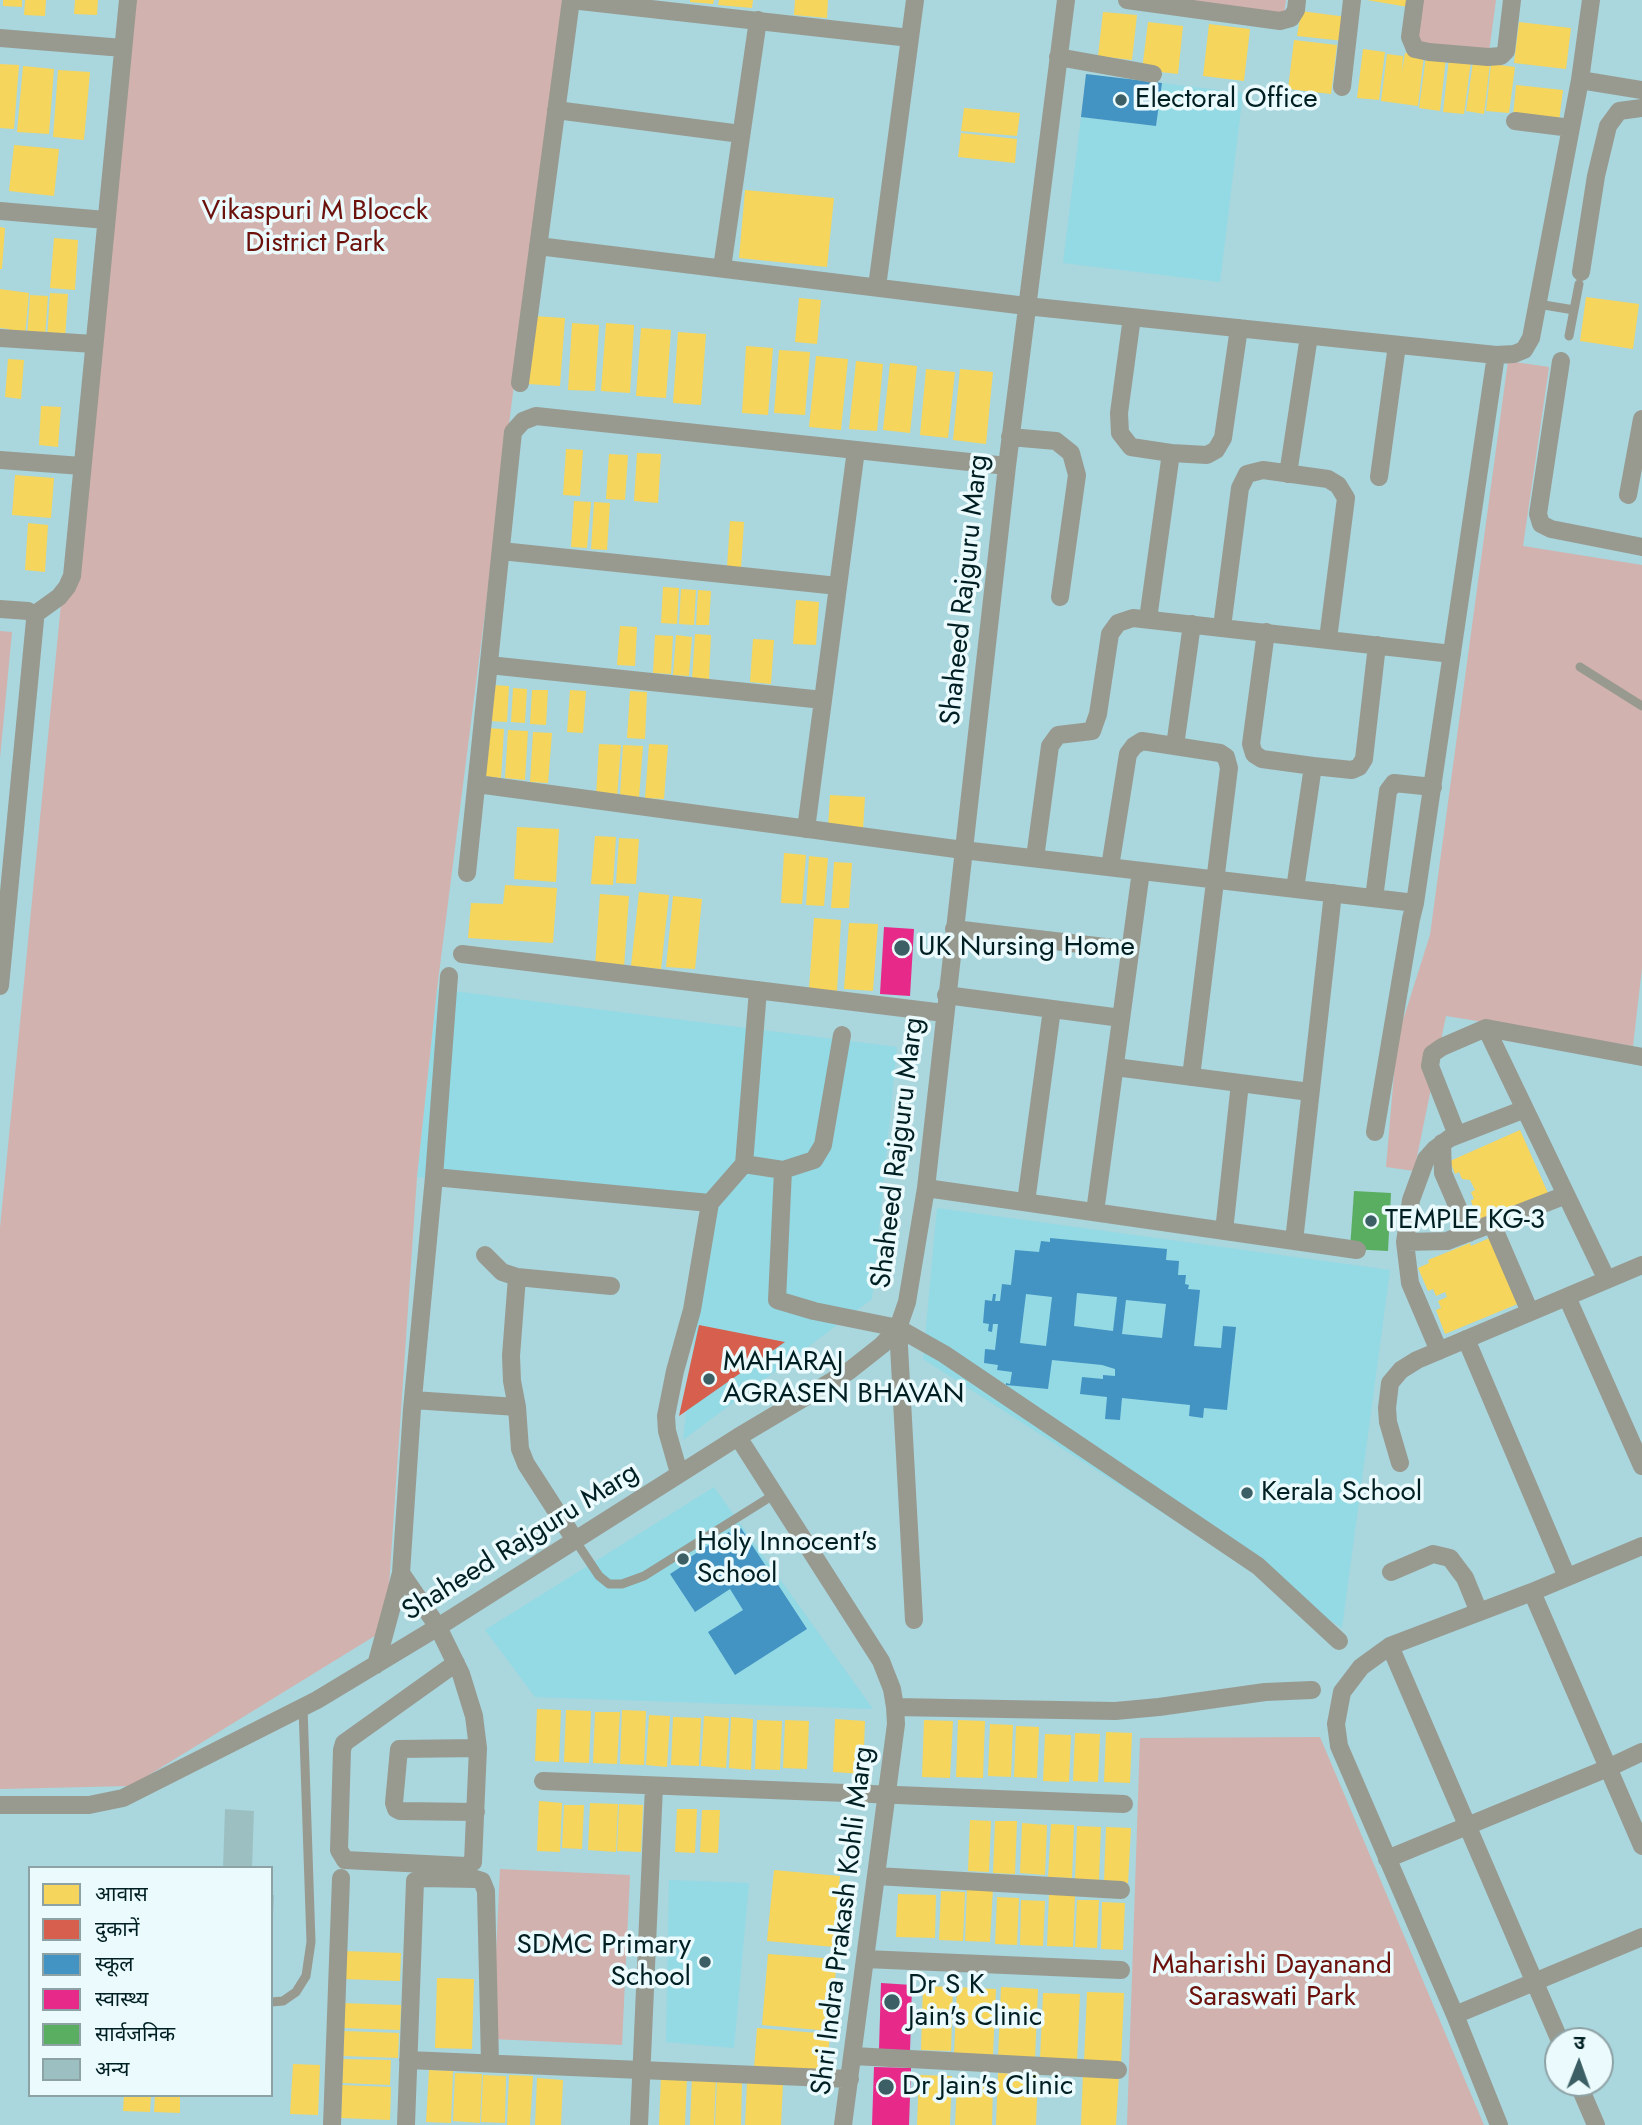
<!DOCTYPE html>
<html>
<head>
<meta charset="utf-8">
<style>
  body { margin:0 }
  #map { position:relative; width:1642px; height:2125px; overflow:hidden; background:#aad6dd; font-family:Jost,"Noto Sans Devanagari",sans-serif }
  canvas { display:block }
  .legend { position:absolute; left:28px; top:1866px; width:245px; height:231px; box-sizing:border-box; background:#ebfafc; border:2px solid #8da2a5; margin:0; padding:9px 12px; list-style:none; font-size:21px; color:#001f23 }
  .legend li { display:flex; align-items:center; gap:14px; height:35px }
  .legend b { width:35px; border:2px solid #8da2a5 }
  .north { position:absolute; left:1544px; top:2027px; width:70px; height:70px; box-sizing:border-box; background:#ebfafc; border:2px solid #8da2a5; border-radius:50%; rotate:1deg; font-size:19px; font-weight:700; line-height:28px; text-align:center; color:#001f23 }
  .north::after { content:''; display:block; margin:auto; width:24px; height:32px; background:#3b5f64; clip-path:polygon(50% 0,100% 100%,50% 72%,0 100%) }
</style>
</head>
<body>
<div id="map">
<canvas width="1642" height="2125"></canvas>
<ul class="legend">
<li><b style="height:19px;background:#f6d55c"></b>आवास</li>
<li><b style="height:19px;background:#d6604d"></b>दुकानें</li>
<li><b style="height:19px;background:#4393c3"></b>स्कूल</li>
<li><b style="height:19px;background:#e7298a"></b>स्वास्थ्य</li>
<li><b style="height:19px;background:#5aae61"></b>सार्वजनिक</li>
<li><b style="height:19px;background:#9cc0c2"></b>अन्य</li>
</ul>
<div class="north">उ</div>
</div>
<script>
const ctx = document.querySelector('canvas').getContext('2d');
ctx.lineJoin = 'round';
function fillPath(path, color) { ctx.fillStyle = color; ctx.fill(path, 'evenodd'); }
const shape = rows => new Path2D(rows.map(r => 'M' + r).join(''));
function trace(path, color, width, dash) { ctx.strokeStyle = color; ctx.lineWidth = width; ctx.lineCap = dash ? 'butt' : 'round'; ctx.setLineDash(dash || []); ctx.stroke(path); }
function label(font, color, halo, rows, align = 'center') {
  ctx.font = font + ' Jost,sans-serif'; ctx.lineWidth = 7; ctx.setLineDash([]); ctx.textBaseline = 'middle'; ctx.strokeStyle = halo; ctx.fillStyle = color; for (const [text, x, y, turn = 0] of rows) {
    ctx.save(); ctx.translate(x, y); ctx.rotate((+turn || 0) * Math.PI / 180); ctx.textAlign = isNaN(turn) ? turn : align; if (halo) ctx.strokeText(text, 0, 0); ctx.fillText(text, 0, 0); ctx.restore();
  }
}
fillPath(shape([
  [1162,83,1243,93,1220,282,1063,263,1081,117,1156,126],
  [437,989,897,1047,872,1299,683,1440,709,1205,417,1177],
  [937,1208,1390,1270,1342,1628,923,1359],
  [714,1487,873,1709,535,1697,485,1630],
  [669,1880,749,1883,734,2048,666,2042]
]), '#93dae5');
fillPath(shape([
  [120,0,563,0,437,989,417,1177,386,1629,131,1786,0,1789,0,1228],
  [1179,0,1286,0,1284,14],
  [1422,0,1496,0,1489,52,1417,43],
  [1508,361,1549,367,1523,546,1642,565,1642,968,1633,1046,1446,1016,1414,1171,1386,1167,1397,1039,1430,935],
  [0,631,12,632,0,758],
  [1320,1737,1484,2125,1127,2125,1140,1738],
  [500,1869,630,1875,622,2045,492,2039]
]), '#d2b2ae');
fillPath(shape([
  [3,0,22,0,22,7,3,6],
  [25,0,46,0,45,16,24,15],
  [75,0,98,0,97,15,74,14],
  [690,0,714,0,713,4,690,2],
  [719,0,753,0,752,8,718,5],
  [795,0,828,0,827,18,794,15],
  [1367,0,1409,0,1408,7],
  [1301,11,1347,17,1344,41,1297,36],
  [1103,12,1137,15,1132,60,1098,56],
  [1148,22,1183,26,1178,74,1142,70],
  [1519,22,1571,28,1566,69,1514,63],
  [1209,24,1250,29,1244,81,1203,76],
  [1294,40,1337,45,1331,94,1288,89],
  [1363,49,1385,52,1379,100,1357,98],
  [1405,53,1424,55,1418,106,1381,101,1387,54,1403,56,1402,72],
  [1426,56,1446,58,1440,111,1419,108],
  [1449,58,1471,61,1464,114,1443,112],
  [1473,62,1490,64,1484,114,1466,111],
  [0,64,19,65,14,129,0,128],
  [1491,64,1515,67,1509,113,1486,111],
  [23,66,54,69,49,134,17,132],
  [58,70,90,72,84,140,53,137],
  [1516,85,1563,90,1559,122,1513,116],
  [964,108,1020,113,1017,136,961,131],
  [961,133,1017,139,1015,163,958,157],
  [14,145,59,149,54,196,9,191],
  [745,190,834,198,827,267,739,258],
  [0,227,5,228,2,269,0,269],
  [54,238,78,240,75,290,50,288],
  [0,289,29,293,25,336,9,335,9,329,0,328],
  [50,293,68,294,65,339,47,338],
  [30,295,48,296,45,338,27,337],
  [1586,297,1639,304,1633,349,1580,341],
  [799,298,821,300,817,344,795,342],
  [533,316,565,318,560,386,528,384],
  [572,323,599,325,595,391,568,390],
  [606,323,634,325,630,393,601,391],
  [641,328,671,330,666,398,636,396],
  [678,332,706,334,701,405,673,403],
  [746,346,773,348,768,415,742,413],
  [779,350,810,352,805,415,774,413],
  [816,356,848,359,841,430,809,427],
  [8,359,24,360,21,399,5,397],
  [856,361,883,364,877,431,849,429],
  [890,363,917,366,910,433,883,430],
  [926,369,955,372,948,438,920,435],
  [960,369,993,372,986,444,953,440],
  [41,406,61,407,58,447,39,445],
  [566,449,583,450,580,496,563,495],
  [637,453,661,454,658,503,634,501],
  [609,454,628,455,625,500,606,499],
  [15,475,54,478,51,518,12,515],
  [574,501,591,502,587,548,571,547],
  [594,502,610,503,607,550,591,549],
  [730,521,744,522,741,568,727,567],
  [28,523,48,525,45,572,25,570],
  [663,587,679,588,677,624,661,623],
  [681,589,696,590,694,625,679,624],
  [698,590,711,591,709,625,696,625],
  [796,600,819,602,816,645,793,644],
  [620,626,637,627,635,666,617,665],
  [695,634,711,635,709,680,692,679],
  [655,635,673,636,671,674,653,673],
  [676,635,692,637,689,676,673,675],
  [753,639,774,640,771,684,750,682],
  [491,685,509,686,507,722,489,721],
  [513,688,527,689,525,723,511,722],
  [532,690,548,690,546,725,530,724],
  [570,690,586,691,583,733,567,732],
  [630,691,647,692,645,739,627,738],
  [486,728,504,729,501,778,483,776],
  [508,730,528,731,525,780,505,778],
  [533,732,552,733,548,783,530,782],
  [599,744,621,745,617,798,596,796],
  [649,744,668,745,664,799,645,798],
  [623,745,643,746,639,798,620,796],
  [830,795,865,797,863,830,828,828],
  [517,827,559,829,556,882,514,879],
  [595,836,616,837,613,885,591,884],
  [619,838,639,839,636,884,616,883],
  [784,853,806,855,802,904,781,903],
  [809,856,828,858,824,906,806,905],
  [834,862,852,863,849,908,831,908],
  [505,885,557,888,553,943,468,938,471,903,503,904],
  [639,892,669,895,661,969,631,966],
  [600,894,629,896,624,968,595,966],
  [673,896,702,899,695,969,666,967],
  [814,918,841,920,837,991,809,989],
  [849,923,878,924,873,991,844,989],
  [1520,1130,1548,1193,1478,1224,1471,1200,1474,1199,1471,1192,1475,1190,1470,1180,1462,1179,1459,1172,1455,1174,1450,1161],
  [1492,1237,1520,1303,1445,1334,1436,1310,1441,1308,1438,1301,1447,1297,1445,1292,1436,1296,1433,1289,1428,1291,1418,1268,1429,1263,1428,1260,1470,1243,1471,1246],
  [537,1709,561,1710,559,1762,535,1761],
  [566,1710,591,1711,589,1763,564,1762],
  [622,1710,646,1711,644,1765,620,1764],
  [595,1712,620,1712,617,1764,593,1763],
  [649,1715,670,1716,667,1767,646,1765],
  [704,1716,729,1718,726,1768,701,1766],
  [673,1717,701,1718,699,1766,671,1765],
  [731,1717,753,1719,751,1770,729,1768],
  [835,1719,865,1721,863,1774,833,1772],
  [757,1720,782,1721,780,1770,755,1769],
  [785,1720,809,1721,807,1769,783,1768],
  [924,1720,953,1721,950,1778,922,1777],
  [958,1720,985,1721,983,1778,956,1777],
  [990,1724,1013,1725,1011,1777,988,1776],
  [1016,1726,1039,1727,1037,1778,1014,1777],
  [1106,1732,1132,1733,1130,1783,1104,1782],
  [1075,1733,1100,1734,1098,1782,1073,1781],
  [1045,1734,1071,1735,1069,1782,1043,1781],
  [539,1801,562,1803,560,1852,537,1851],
  [590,1803,618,1804,616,1852,588,1850],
  [619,1804,643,1805,641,1852,617,1851],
  [564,1805,584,1805,582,1849,562,1848],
  [677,1809,697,1809,695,1853,675,1852],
  [702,1810,720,1810,718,1853,700,1852],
  [970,1820,991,1821,989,1872,968,1871],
  [995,1821,1017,1821,1015,1874,993,1873],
  [1022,1823,1047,1825,1045,1875,1020,1873],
  [1051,1824,1074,1825,1072,1878,1048,1877],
  [1077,1826,1101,1827,1099,1880,1075,1879],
  [1106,1827,1131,1828,1128,1883,1104,1881],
  [774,1870,840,1876,834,1947,767,1941],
  [967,1886,993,1887,990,1942,965,1941],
  [941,1891,965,1892,963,1941,939,1940],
  [898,1894,936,1895,935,1938,896,1937],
  [1049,1894,1075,1895,1073,1947,1047,1946],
  [997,1897,1019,1898,1017,1945,995,1944],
  [1021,1900,1045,1901,1043,1946,1020,1945],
  [1077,1900,1099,1900,1097,1948,1075,1947],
  [1102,1902,1125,1903,1123,1950,1101,1949],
  [343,1951,401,1953,400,1981,342,1979],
  [768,1954,837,1959,830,2031,762,2025],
  [437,1978,474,1979,472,2049,435,2048],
  [923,1986,953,1987,951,2051,921,2050],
  [957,1987,996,1989,993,2055,954,2054],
  [1001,1987,1038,1989,1035,2059,998,2058],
  [1087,1992,1124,1993,1121,2065,1084,2063],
  [1043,1993,1080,1994,1077,2061,1040,2059],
  [341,2003,401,2005,400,2030,340,2028],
  [757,2028,830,2034,826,2075,754,2069],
  [344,2031,399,2033,398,2058,343,2056],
  [343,2059,391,2060,390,2085,342,2083],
  [293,2064,320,2065,318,2115,290,2114],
  [429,2070,453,2071,451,2123,426,2122],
  [455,2073,482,2074,480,2123,453,2121],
  [998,2073,1038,2075,1036,2125,996,2125],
  [1083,2073,1119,2075,1116,2125,1081,2125],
  [483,2075,506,2076,505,2123,481,2122],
  [509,2075,533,2076,530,2125,507,2125],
  [919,2075,952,2076,950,2125,917,2125],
  [661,2076,687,2077,685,2125,659,2125],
  [692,2076,716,2077,714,2125,690,2125],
  [537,2078,563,2080,561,2125,535,2125],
  [717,2080,742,2081,741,2125,715,2125],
  [747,2082,783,2083,781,2125,745,2125],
  [957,2083,993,2084,992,2125,955,2125],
  [342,2085,391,2087,390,2120,341,2118],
  [124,2095,151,2095,150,2112,123,2111],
  [155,2095,180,2095,180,2113,154,2112]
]), '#f6d55c');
fillPath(shape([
  [699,1325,785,1342,679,1416]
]), '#d6604d');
fillPath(shape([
  [1086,74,1162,83,1156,126,1081,117],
  [1050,1238,1167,1249,1166,1260,1179,1261,1178,1275,1186,1275,1185,1284,1189,1285,1188,1289,1200,1290,1194,1346,1221,1348,1223,1326,1236,1327,1227,1410,1204,1408,1203,1418,1189,1416,1190,1405,1122,1398,1120,1420,1105,1419,1107,1397,1080,1394,1082,1377,1103,1379,1103,1375,1115,1376,1115,1369,1102,1365,1052,1360,1048,1389,1006,1385,1006,1383,1010,1384,1012,1372,997,1370,998,1365,984,1363,985,1349,995,1350,998,1324,993,1324,992,1332,988,1331,989,1324,983,1323,985,1300,992,1301,993,1294,996,1294,995,1301,1000,1301,1002,1284,1011,1285,1015,1250,1039,1252,1041,1241,1050,1242],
  [1077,1293,1117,1297,1113,1331,1074,1326],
  [1026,1294,1052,1297,1046,1346,1020,1343],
  [1126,1300,1166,1304,1162,1338,1122,1334],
  [741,1528,807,1629,735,1675,708,1632,743,1610,730,1589,695,1612,670,1574,690,1561,689,1558,729,1532,731,1535]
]), '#4393c3');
fillPath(shape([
  [884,927,914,929,910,996,880,994],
  [881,1983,912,1985,910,2051,879,2049],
  [874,2067,911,2068,909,2125,872,2125]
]), '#e7298a');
fillPath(shape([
  [1354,1191,1391,1193,1388,1251,1350,1249]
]), '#5aae61');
fillPath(shape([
  [225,1809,254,1811,252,1868,223,1868],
  [271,1895,274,1895,273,1915,271,1915]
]), '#9cc0c2');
trace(shape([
  [1538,304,1574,310],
  [1569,336,1579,284],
  [1580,667,1642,706],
  [575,1540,599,1576,609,1584,622,1584,644,1576,775,1494],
  [271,2002,283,2001,296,1992,306,1976,311,1942,303,1707]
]), '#989a90', 9);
trace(shape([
  [571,0,910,38],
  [1127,0,1280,21,1291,18,1296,10,1297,0],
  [1415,0,1410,37,1415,49,1429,52,1488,57,1501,56,1506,51,1512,0],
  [0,38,123,48],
  [1058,57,1153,74],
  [1580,80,1642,90],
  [1342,87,1352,0],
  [556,110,741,134],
  [1515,121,1571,128],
  [0,211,106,220],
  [538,246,1026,306,1496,355,1514,354,1524,350,1531,338,1580,80,1591,0],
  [722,268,758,20],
  [1581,272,1596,176,1608,126,1619,111,1642,108],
  [877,287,915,0],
  [1132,317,1119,413,1120,433,1131,447,1171,453,1148,619],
  [0,338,94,344],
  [1561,361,1538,514,1541,524,1551,529,1642,547],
  [520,383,571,0],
  [1010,437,1056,441,1071,453,1077,475,1060,597],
  [1171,453,1207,455,1216,450,1223,438,1239,328],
  [0,460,82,466],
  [1288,474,1309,336],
  [1379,477,1397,345],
  [1628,495,1642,419],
  [501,551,838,586],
  [0,609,28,611,34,615,35,620,0,986],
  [34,615,59,597,67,587,72,576,128,0],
  [1222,627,1240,488,1247,474,1263,470,1328,479,1338,485,1346,498,1328,639],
  [1266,632,1251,744,1254,754,1262,759,1313,766,1352,770,1359,767,1364,759,1377,645],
  [489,665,823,700],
  [1175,746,1192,624],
  [477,784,963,850,1415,903],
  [806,829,856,450],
  [1035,858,1050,746,1058,735,1092,731,1098,714,1110,634,1118,623,1133,618,1452,654],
  [1110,867,1128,754,1134,746,1142,741,1220,753,1226,757,1229,768,1191,1077],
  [467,873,513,432,523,421,536,416,1007,466],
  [1295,889,1313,766],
  [1374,898,1388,791,1394,783,1433,787],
  [954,929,1130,950],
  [462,954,944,1013],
  [946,995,1121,1018],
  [1486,1028,1607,1280],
  [1115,1067,1310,1092],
  [1375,1132,1411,919,1415,903,1496,355],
  [1457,1135,1430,1066,1432,1054,1442,1047,1486,1028,1642,1057],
  [1442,1143,1443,1173,1469,1233],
  [744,1164,783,1170,777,1300,814,1311,898,1328,944,1354,1258,1566,1339,1641],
  [783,1170,814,1160,823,1145,842,1035],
  [434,1177,710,1203],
  [926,1188,1357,1250],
  [1026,1202,1052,1009],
  [1095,1212,1141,871],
  [1492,1224,1530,1312],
  [1224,1231,1240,1083],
  [1294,1241,1333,893],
  [1405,1242,1447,1241,1566,1195],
  [485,1255,502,1272,517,1277],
  [1567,1297,1642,1466],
  [898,1328,914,1620],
  [1466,1339,1567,1577],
  [1439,1351,1410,1283,1405,1242,1411,1200,1426,1159,1435,1149,1450,1138,1525,1109],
  [413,1400,517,1407,520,1449,526,1464,575,1540],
  [517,1407,512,1381,511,1356,517,1277,611,1286],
  [738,1437,881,1661,892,1689,895,1707,896,1724,843,2125],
  [1400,1463,1388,1422,1387,1408,1390,1383,1401,1370,1417,1360,1642,1265],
  [679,1473,667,1431,666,1416,675,1371,692,1310,710,1203,744,1164,758,990],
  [1391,1572,1433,1554,1450,1558,1465,1578,1479,1612],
  [401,1573,438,1627,461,1674,474,1716,478,1748,473,1862,466,1866,345,1860,339,1850,342,1750,344,1743,456,1663],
  [1532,1592,1642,1846],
  [1390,1646,1560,2041],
  [376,1665,401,1573,412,1409,434,1177,449,976],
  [895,1707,1115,1711,1159,1707,1265,1692,1312,1690],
  [543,1781,1124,1804],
  [0,1805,89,1805,123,1798,317,1700,438,1627,738,1437,849,1371,882,1345,898,1328,907,1302,926,1188,1007,466,1066,0],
  [476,1812,400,1811,396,1809,394,1803,399,1749,478,1748],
  [1387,1859,1608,1768,1642,1752],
  [876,1876,1121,1890],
  [865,1959,1121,1970],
  [1455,2015,1642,1937],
  [853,2056,1118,2070],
  [408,2060,850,2079],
  [1578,2083,1596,2125],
  [332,2125,341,1878],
  [406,2125,415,1881,422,1878,476,1879,482,1881,486,1891,490,2063],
  [639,2125,654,1786],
  [1499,2125,1455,2015,1339,1746,1336,1724,1342,1692,1361,1667,1390,1646,1532,1592,1642,1546]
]), '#989a90', 18);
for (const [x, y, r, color] of [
  [1121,100,7,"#3b5f64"],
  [902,948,9,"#3b5f64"],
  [1371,1221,7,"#3b5f64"],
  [709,1379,7,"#3b5f64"],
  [1247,1493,7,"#3b5f64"],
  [683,1559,7,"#3b5f64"],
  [705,1962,7,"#3b5f64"],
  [892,2002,9,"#3b5f64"],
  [886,2087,9,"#3b5f64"]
]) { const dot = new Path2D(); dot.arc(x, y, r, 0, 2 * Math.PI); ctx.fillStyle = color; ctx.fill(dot); trace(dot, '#ebfafc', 2.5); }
label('28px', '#001f23', '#ebfafc', [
  ["Electoral Office",1135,100],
  ["UK Nursing Home",918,948],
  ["TEMPLE KG-3",1385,1221],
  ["MAHARAJ",723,1363],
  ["AGRASEN BHAVAN",723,1395],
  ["Kerala School",1261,1493],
  ["Holy Innocent's",697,1543],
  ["School",697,1575],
  ["SDMC Primary",691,1946,"right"],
  ["School",691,1978,"right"],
  ["Dr S K",908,1986],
  ["Jain's Clinic",908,2018],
  ["Dr Jain's Clinic",902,2087]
], 'left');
label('28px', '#6b100b', '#ebfafc', [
  ["Vikaspuri M Blocck",315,212],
  ["District Park",315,244],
  ["Maharishi Dayanand",1272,1966],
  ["Saraswati Park",1272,1998]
]);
label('28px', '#001f23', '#ebfafc', [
  ["Shaheed Rajguru Marg",966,590,-84],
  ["Shaheed Rajguru Marg",899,1153,-83],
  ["Shaheed Rajguru Marg",521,1543,-32],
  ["Shri Indra Prakash Kohli Marg",844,1921,-83]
]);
</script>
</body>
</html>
